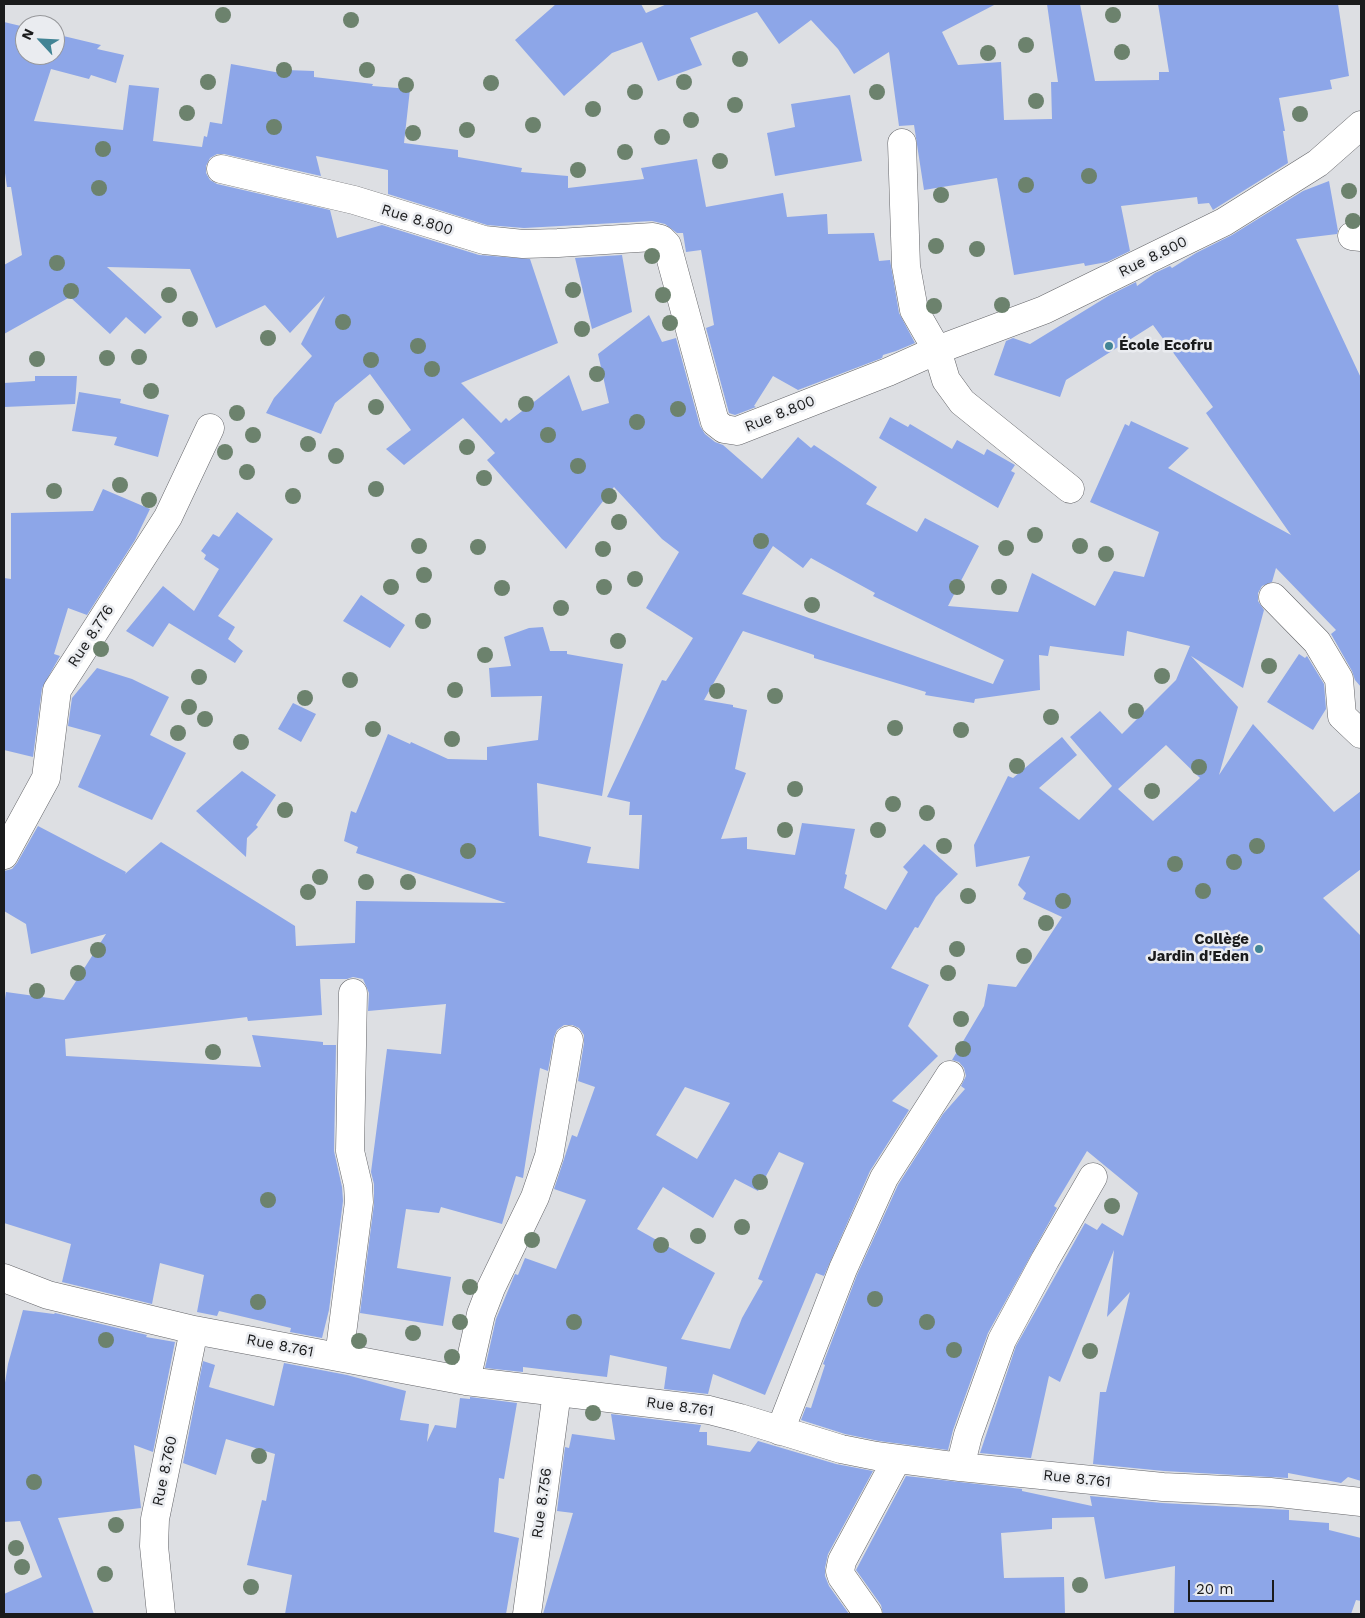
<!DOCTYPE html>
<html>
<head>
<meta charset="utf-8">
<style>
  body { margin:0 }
  #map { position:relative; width:1365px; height:1618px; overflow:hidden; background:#dddfe3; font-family:"Work Sans",sans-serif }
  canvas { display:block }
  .frame { position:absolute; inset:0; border:5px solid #1a1b1c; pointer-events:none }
  .north { position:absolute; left:15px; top:15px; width:50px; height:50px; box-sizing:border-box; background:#eaecf0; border:1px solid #97989b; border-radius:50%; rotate:295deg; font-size:14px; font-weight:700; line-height:20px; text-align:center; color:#1a1b1c }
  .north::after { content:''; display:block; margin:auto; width:18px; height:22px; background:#428495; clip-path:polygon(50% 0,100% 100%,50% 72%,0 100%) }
  .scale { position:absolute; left:1188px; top:1580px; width:86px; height:22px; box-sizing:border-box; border:2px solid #1a1b1c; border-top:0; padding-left:6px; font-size:15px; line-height:18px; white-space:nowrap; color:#1a1b1c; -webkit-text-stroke:4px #eaecf0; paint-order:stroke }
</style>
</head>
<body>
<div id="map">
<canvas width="1365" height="1618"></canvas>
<div class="frame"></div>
<div class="north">N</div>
<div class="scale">20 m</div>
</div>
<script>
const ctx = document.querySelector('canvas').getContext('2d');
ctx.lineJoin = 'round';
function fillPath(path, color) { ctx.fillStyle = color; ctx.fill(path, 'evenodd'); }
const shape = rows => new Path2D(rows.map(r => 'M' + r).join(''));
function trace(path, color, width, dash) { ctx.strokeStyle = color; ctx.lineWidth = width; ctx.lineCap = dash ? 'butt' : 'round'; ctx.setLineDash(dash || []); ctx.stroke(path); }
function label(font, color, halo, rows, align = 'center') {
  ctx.font = font + ' "Work Sans",sans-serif'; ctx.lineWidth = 5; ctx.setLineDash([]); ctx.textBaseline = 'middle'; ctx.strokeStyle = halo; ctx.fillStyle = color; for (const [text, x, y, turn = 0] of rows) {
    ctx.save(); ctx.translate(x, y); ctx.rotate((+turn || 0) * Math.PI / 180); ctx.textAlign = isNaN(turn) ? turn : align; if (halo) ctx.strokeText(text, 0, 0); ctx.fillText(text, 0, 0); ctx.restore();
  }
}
fillPath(shape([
  [556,4,641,4,646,13,667,4,996,4,942,32,958,65,1001,62,1004,120,1052,119,1051,82,1058,82,1047,4,1080,4,1095,81,1159,80,1159,72,1169,72,1158,4,1338,4,1349,76,1330,80,1332,89,1279,98,1285,131,1283,131,1288,163,1216,208,1213,210,1209,203,1198,204,1197,197,1121,206,1130,251,1107,262,1085,266,1084,263,1014,275,997,178,924,190,914,125,899,126,889,52,854,74,838,49,811,20,779,44,757,12,690,38,702,65,658,81,642,42,612,53,564,96,515,40],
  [4,22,25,27,25,55,55,55,55,34,101,45,97,49,124,55,116,83,91,75,89,79,51,69,34,121,123,130,129,85,159,88,153,141,202,147,204,136,207,137,210,122,222,124,231,64,286,74,286,70,314,71,314,77,373,84,372,86,410,89,404,143,458,150,458,157,522,168,521,172,568,176,568,188,644,179,641,168,697,159,706,207,783,193,787,217,827,214,828,234,874,233,879,261,890,260,899,313,915,343,896,351,883,355,882,358,798,390,773,376,754,406,756,407,735,415,729,413,706,328,714,325,701,250,686,252,683,233,677,233,665,224,652,221,524,228,487,225,388,194,388,170,316,156,321,176,224,154,217,154,210,158,206,166,206,173,210,180,217,184,330,210,337,238,382,225,479,255,530,259,558,343,461,383,501,423,506,418,509,421,569,375,582,411,609,403,598,354,649,315,662,342,676,338,700,426,705,434,715,442,723,445,762,479,798,437,811,448,814,445,877,487,866,504,917,532,925,518,979,546,948,606,1018,612,1032,573,1095,606,1114,571,1144,577,1159,532,1090,502,1125,424,1129,426,1131,421,1189,448,1168,468,1291,535,1206,413,1213,407,1153,325,1066,380,1060,397,994,375,1006,341,1013,338,1030,344,1110,295,1136,282,1137,286,1155,273,1170,266,1172,268,1196,253,1232,235,1303,191,1329,181,1338,231,1337,234,1296,239,1361,378,1361,687,1355,680,1352,671,1331,634,1336,630,1276,568,1272,582,1262,586,1258,593,1258,601,1264,610,1243,688,1191,656,1238,707,1219,775,1253,724,1334,812,1361,791,1361,869,1323,898,1361,936,1361,1481,1348,1477,1341,1483,1288,1473,1288,1478,1164,1471,1093,1464,1100,1392,1106,1392,1130,1292,1107,1317,1114,1250,1060,1382,1049,1376,1031,1458,980,1453,1016,1346,1085,1223,1097,1230,1102,1223,1123,1236,1138,1193,1087,1151,1054,1206,1057,1208,988,1333,953,1430,948,1450,879,1441,845,1434,801,1420,806,1407,811,1408,825,1365,823,1364,857,1275,898,1185,943,1114,965,1089,961,1086,966,1076,964,1068,959,1062,952,1060,984,1006,988,984,1016,987,1062,917,1023,899,1026,893,1018,885,1030,856,976,867,974,845,1008,776,1013,778,1062,737,1077,755,1039,788,1079,820,1112,786,1070,737,1100,711,1122,734,1176,680,1190,646,1127,631,1124,656,1050,646,1048,656,1039,655,1040,690,975,699,974,703,925,695,926,692,814,658,814,655,743,631,704,700,733,705,733,707,747,710,735,769,746,773,721,839,747,837,747,849,795,855,802,823,855,829,845,874,847,875,844,888,886,910,908,872,903,867,924,844,958,874,936,897,918,928,915,927,891,968,929,985,908,1026,938,1056,892,1101,909,1110,870,1171,824,1276,816,1273,765,1395,713,1374,708,1394,664,1389,667,1367,610,1355,607,1377,523,1367,523,1372,485,1368,496,1319,515,1274,518,1275,525,1258,556,1269,586,1200,554,1189,572,1135,577,1137,595,1087,578,1081,584,1043,584,1035,579,1028,572,1025,564,1025,557,1030,554,1037,548,1071,540,1068,523,1178,516,1176,502,1224,441,1207,439,1213,406,1209,397,1268,451,1277,443,1326,360,1313,374,1204,374,1184,371,1172,387,1049,441,1054,446,1004,368,1011,369,993,363,979,353,977,347,979,320,979,322,1015,248,1021,247,1017,65,1039,66,1056,261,1067,252,1035,323,1042,323,1045,336,1045,334,1151,342,1187,343,1201,329,1310,322,1338,290,1332,291,1328,219,1311,217,1316,197,1312,204,1275,160,1263,152,1304,62,1282,71,1244,4,1223,4,1006,6,992,64,1000,106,934,31,954,26,924,4,911,4,871,12,869,17,863,38,826,126,872,125,874,161,842,295,926,296,946,355,943,356,901,506,903,356,853,358,847,344,841,351,811,356,813,388,734,410,744,411,742,448,759,487,760,487,747,538,740,542,696,491,697,489,668,511,666,504,637,529,628,543,627,550,651,567,651,567,654,623,664,602,796,537,783,539,836,591,847,587,863,639,869,642,815,629,815,630,802,607,797,662,680,666,681,693,638,646,608,679,552,662,539,614,487,566,549,487,460,495,453,463,418,404,465,386,449,411,430,370,374,335,403,321,434,266,413,274,398,312,356,301,344,325,296,290,333,265,305,216,328,190,269,107,267,162,317,145,334,126,317,110,334,70,297,4,334,4,265,22,255,11,187,7,187,4,166],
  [773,546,803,568,811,558,875,593,873,596,1004,660,993,684,742,594],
  [1166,745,1200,778,1153,821,1118,789],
  [685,1087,730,1103,697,1159,656,1135],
  [779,1152,804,1163,758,1279,763,1281,742,1318,730,1349,681,1339,715,1273,637,1229,663,1187,713,1218,735,1179,758,1191],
  [850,95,862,161,775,176,767,133,795,127,791,104],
  [622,255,632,312,592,329,575,258],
  [35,376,77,376,75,404,4,407,4,383,35,381],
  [79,392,121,399,120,403,169,415,158,457,114,445,117,437,72,431],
  [890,417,908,427,910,424,952,449,957,440,984,455,987,449,1015,465,1011,471,1015,473,998,508,879,438],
  [103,489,150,509,135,540,87,615,68,608,54,654,60,656,42,688,33,757,4,750,4,578,11,579,11,513,93,511],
  [237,512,273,539,218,616,235,627,228,639,243,651,235,663,169,623,153,647,126,631,163,586,194,611,219,569,204,559,206,555,201,551,213,534,219,537],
  [361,595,405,625,390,648,343,621],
  [1299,654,1305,658,1307,656,1324,684,1326,709,1313,730,1267,702],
  [97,668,132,679,169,697,150,735,186,753,152,820,78,787,101,735,68,726,72,698],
  [293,703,316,714,301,742,278,729],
  [242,771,276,795,256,825,258,827,247,838,246,857,196,811],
  [23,1310,54,1314,55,1313,147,1335,146,1337,175,1342,153,1452,134,1445,141,1508,58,1518,94,1614,4,1614,4,1594,42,1577,20,1521,4,1522,4,1389,8,1364],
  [203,1361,215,1365,209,1387,274,1406,284,1363,347,1375,406,1391,400,1420,429,1424,427,1442,435,1425,456,1428,460,1398,470,1399,470,1397,517,1403,504,1479,499,1478,494,1532,519,1538,506,1614,285,1614,292,1575,247,1565,262,1500,266,1501,275,1454,226,1439,216,1475,183,1463],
  [611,1414,701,1425,699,1432,707,1432,707,1445,750,1452,758,1441,836,1464,873,1471,828,1554,825,1568,825,1576,829,1586,849,1614,543,1614,573,1513,557,1511,565,1447,569,1448,572,1434,615,1440],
  [906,1476,1022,1489,1022,1491,1092,1506,1090,1496,1162,1503,1289,1510,1289,1520,1329,1523,1329,1530,1361,1538,1361,1601,1356,1600,1351,1614,1174,1614,1175,1566,1105,1579,1094,1517,1052,1518,1052,1529,1001,1533,1004,1578,1064,1577,1065,1614,883,1614,881,1605,856,1570]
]), '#8da6e8');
const minor = shape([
  [902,143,906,266,914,310,937,350,946,380,962,402,1070,489],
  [221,169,354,200,484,240,523,244,558,243,653,237,661,239,667,245,715,422,724,429,737,431,888,372,937,350,1044,310,1224,222,1318,163,1361,125],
  [1352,236,1361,237],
  [1273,597,1317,642,1339,679,1342,716,1361,734],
  [4,855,46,778,57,690,168,517,210,428],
  [4,1278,48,1295,194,1330,466,1381,709,1410,740,1418,841,1449,876,1456,960,1467,1163,1487,1270,1492,1361,1502],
  [339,1357,359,1202,358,1185,350,1151,353,993],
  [466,1381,481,1314,491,1288,535,1197,549,1156,569,1040],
  [780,1431,843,1269,884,1178,950,1075],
  [960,1467,968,1435,1002,1340,1045,1260,1093,1177],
  [161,1614,154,1546,155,1519,194,1330],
  [527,1614,557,1392],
  [868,1614,842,1577,840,1571,842,1561,897,1459]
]);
trace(minor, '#646569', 29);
trace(minor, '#fff', 28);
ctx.fillStyle = '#6c826d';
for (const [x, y] of [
  [223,15],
  [1113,15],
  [351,20],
  [1026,45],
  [1122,52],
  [988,53],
  [740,59],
  [284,70],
  [367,70],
  [208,82],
  [684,82],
  [491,83],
  [406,85],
  [635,92],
  [877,92],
  [1036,101],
  [735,105],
  [593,109],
  [187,113],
  [1300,114],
  [691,120],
  [533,125],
  [274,127],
  [467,130],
  [413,133],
  [662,137],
  [103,149],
  [625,152],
  [720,161],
  [578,170],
  [1089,176],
  [1026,185],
  [99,188],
  [1349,191],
  [941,195],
  [1353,221],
  [936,246],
  [977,249],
  [652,256],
  [57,263],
  [573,290],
  [71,291],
  [169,295],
  [663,295],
  [1002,305],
  [934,306],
  [190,319],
  [343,322],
  [670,323],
  [582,329],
  [268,338],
  [418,346],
  [139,357],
  [107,358],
  [37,359],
  [371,360],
  [432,369],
  [597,374],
  [151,391],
  [526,404],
  [376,407],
  [678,409],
  [237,413],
  [637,422],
  [253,435],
  [548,435],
  [308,444],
  [467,447],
  [225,452],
  [336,456],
  [578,466],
  [247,472],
  [484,478],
  [120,485],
  [376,489],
  [54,491],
  [293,496],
  [609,496],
  [149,500],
  [619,522],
  [1035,535],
  [761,541],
  [419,546],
  [1080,546],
  [478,547],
  [1006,548],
  [603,549],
  [1106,554],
  [424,575],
  [635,579],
  [391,587],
  [604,587],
  [957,587],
  [999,587],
  [502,588],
  [812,605],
  [561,608],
  [423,621],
  [618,641],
  [101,649],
  [485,655],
  [1269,666],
  [1162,676],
  [199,677],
  [350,680],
  [455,690],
  [717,691],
  [775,696],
  [305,698],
  [189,707],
  [1136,711],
  [1051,717],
  [205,719],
  [895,728],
  [373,729],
  [961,730],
  [178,733],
  [452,739],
  [241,742],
  [1017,766],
  [1199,767],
  [795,789],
  [1152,791],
  [893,804],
  [285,810],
  [927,813],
  [785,830],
  [878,830],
  [944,846],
  [1257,846],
  [468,851],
  [1234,862],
  [1175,864],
  [320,877],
  [366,882],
  [408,882],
  [1203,891],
  [308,892],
  [968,896],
  [1063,901],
  [1046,923],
  [957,949],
  [98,950],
  [1024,956],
  [78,973],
  [948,973],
  [37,991],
  [961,1019],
  [963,1049],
  [213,1052],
  [760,1182],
  [268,1200],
  [1112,1206],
  [742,1227],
  [698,1236],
  [532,1240],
  [661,1245],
  [470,1287],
  [875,1299],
  [258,1302],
  [460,1322],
  [574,1322],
  [927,1322],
  [413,1333],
  [106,1340],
  [359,1341],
  [954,1350],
  [1090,1351],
  [452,1357],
  [593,1413],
  [259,1456],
  [34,1482],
  [116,1525],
  [16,1548],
  [22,1567],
  [105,1574],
  [1080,1585],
  [251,1587]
]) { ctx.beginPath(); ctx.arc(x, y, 8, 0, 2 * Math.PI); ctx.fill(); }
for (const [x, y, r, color] of [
  [1109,346,5,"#428495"],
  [1259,949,5,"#428495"]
]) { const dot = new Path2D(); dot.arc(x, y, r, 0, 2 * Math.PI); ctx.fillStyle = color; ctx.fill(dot); trace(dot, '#eaecf0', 2); }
label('15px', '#1a1b1c', '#eaecf0', [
  ["Rue 8.800",417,220,17],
  ["Rue 8.800",1153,257,-26],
  ["Rue 8.800",780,414,-22],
  ["Rue 8.776",91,636,-57],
  ["Rue 8.761",280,1346,11],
  ["Rue 8.761",680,1407,8],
  ["Rue 8.760",165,1471,-78],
  ["Rue 8.761",1077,1479,6],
  ["Rue 8.756",542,1503,-82]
]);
label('bold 15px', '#1a1b1c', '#eaecf0', [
  ["École Ecofru",1119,346],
  ["Collège",1249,940,"right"],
  ["Jardin d'Eden",1249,957,"right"]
], 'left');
</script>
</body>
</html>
